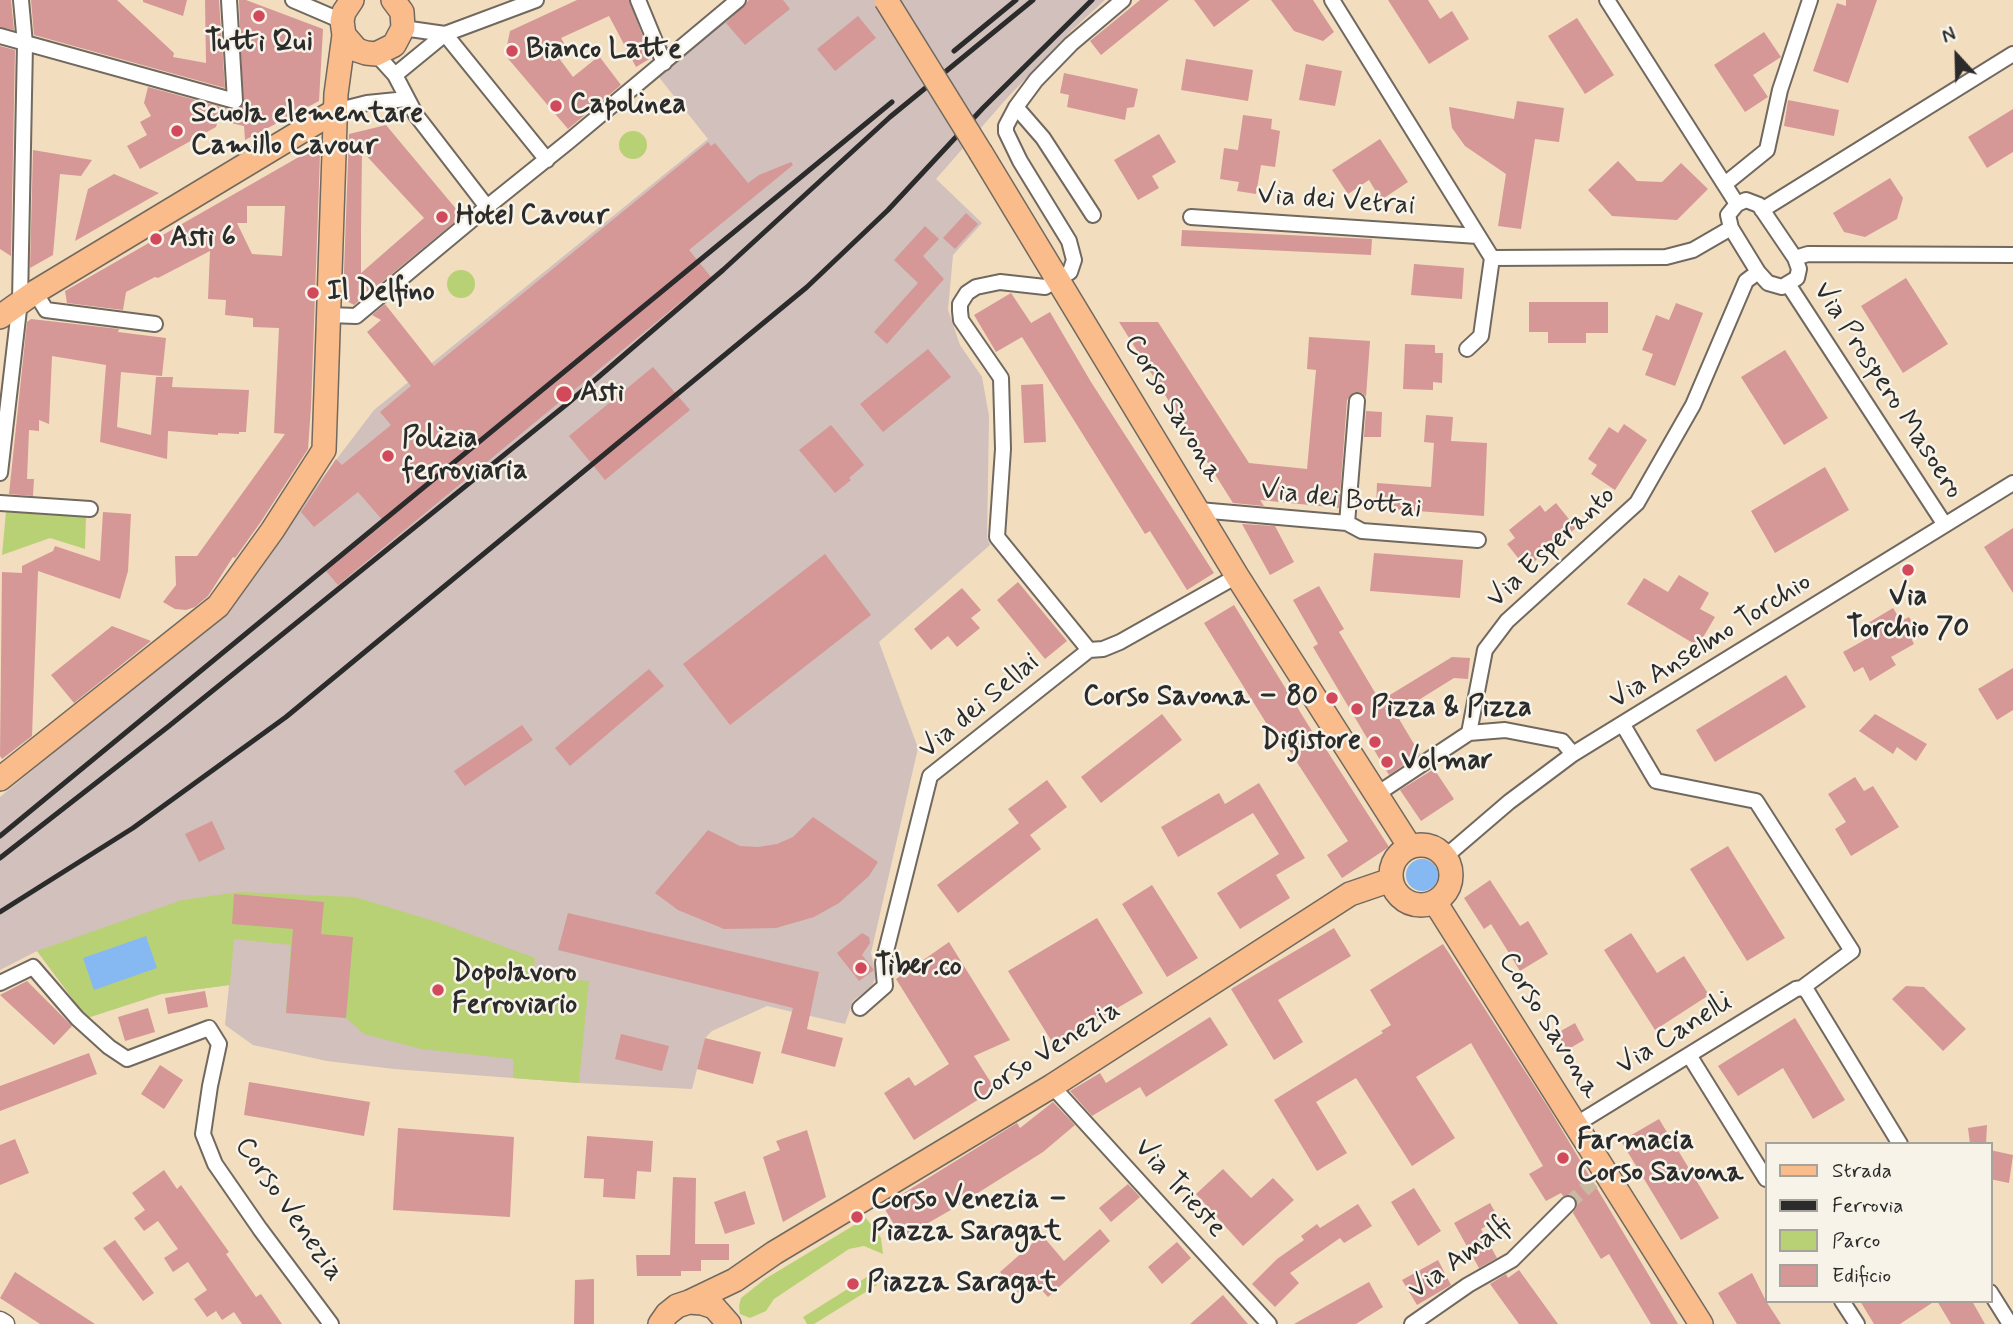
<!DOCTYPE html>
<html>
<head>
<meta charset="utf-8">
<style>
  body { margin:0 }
  #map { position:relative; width:2013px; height:1324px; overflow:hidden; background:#f2ddbf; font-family:Mynerve,sans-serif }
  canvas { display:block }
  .legend { position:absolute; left:1765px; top:1142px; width:228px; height:161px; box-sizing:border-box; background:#f7f3e8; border:2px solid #a5a39c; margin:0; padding:9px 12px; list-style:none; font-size:21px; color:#2b2b2b }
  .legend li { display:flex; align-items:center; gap:14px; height:35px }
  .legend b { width:35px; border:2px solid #a5a39c }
  .north { position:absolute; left:1922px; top:21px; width:70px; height:70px; -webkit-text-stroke:5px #f7f3e8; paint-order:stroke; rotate:338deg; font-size:19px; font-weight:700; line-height:28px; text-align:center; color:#2b2b2b }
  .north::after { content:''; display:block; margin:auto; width:24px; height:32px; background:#2b2b2b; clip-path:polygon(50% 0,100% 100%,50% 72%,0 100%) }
</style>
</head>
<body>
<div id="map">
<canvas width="2013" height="1324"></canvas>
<ul class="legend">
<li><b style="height:9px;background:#f9bc8a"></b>Strada</li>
<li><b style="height:9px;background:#2b2b2b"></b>Ferrovia</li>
<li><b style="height:19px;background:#b9d175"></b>Parco</li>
<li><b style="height:19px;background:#d59896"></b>Edificio</li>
</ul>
<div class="north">N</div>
</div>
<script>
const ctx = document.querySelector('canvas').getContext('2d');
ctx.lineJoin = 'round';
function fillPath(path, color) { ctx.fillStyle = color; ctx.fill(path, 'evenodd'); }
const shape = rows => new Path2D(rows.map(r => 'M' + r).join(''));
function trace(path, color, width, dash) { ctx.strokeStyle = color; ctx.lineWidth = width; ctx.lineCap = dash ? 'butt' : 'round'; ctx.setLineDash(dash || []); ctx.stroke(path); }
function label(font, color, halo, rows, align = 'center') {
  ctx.font = font + ' Mynerve,sans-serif'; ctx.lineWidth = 5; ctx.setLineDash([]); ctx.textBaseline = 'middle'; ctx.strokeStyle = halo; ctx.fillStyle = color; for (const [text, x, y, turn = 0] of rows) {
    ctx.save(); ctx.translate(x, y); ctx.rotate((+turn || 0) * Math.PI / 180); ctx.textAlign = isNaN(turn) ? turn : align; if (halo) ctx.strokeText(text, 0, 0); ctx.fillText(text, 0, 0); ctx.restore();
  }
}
fillPath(shape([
  [749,0,1105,0,1072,30,1008,97,936,179,982,223,953,255,948,310,960,345,982,377,989,416,987,538,990,545,879,642,918,748,871,953,876,976,872,986,853,1001,845,1024,767,1006,712,1031,705,1038,692,1089,579,1083,394,1069,327,1061,253,1045,225,1025,229,985,161,994,87,1018,37,951,0,970,0,797,212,623,374,410,708,139,658,76]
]), '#d1c0bc');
fillPath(shape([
  '619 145a14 14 0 1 1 28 0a14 14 0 1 1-28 0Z',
  '447 284a14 14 0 1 1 28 0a14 14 0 1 1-28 0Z',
  [6,512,86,517,85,549,50,538,2,555],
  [239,892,355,897,440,923,535,958,533,977,589,981,579,1083,513,1078,513,1059,421,1049,364,1034,346,1018,286,1013,291,945,234,939,230,985,161,994,87,1018,37,951,182,900],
  [866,1218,881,1238,883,1254,864,1246,849,1249,774,1299,766,1311,750,1318,740,1314,739,1306,741,1298,765,1279],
  [870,1275,877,1285,814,1324,807,1324,803,1317]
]), '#b9d175');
fillPath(shape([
  '1406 875a16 16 0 1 1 32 0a16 16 0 1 1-32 0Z',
  [146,936,157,968,94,990,83,958]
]), '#86b8f2');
fillPath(shape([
  [0,0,11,0,14,30,0,27],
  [31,0,117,0,174,53,173,57,206,63,205,0,219,0,225,88,34,35],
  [143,0,187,0,183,16,143,2],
  [239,0,246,0,323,29,319,101,245,140,244,126,218,120,216,127,140,169,127,146,147,135,140,122,151,116,144,103,148,87,232,110,238,110,243,105],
  [577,0,629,0,651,58,636,67,609,16,561,38,565,45,553,50,573,77,599,56,621,85,568,129,505,55,510,31],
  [749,0,783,0,790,9,745,45,726,23],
  [1140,0,1169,0,1101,55,1090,41],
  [1194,0,1250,0,1214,27],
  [1271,0,1313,0,1334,32,1323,41,1294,31],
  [1388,0,1428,0,1440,19,1452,11,1469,39,1429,64],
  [1846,0,1877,0,1848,83,1813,71,1837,3,1846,6],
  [858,16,876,38,835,71,817,49],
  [1577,18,1614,75,1585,94,1548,36],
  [1764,32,1781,57,1753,75,1768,97,1745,112,1714,65],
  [0,46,15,50,11,256,0,249],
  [1186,59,1253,70,1248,101,1181,90],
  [1306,64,1342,71,1335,106,1299,100],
  [1064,73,1138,89,1134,107,1127,108,1125,120,1067,107,1069,95,1060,93],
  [1788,100,1839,110,1834,136,1784,126],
  [1517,101,1564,108,1559,142,1535,139,1521,229,1498,226,1506,174,1465,146,1452,128,1449,107,1514,119],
  [2013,109,2013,152,1987,168,1968,137],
  [1243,115,1272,119,1271,129,1280,131,1275,167,1261,165,1256,194,1237,191,1239,182,1220,179,1224,148,1238,150],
  [386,125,462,216,354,305,343,299,349,134],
  [362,151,424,218,361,273,361,231],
  [1159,134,1176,162,1152,176,1159,188,1138,200,1114,160],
  [1380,139,1408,182,1381,200,1369,180,1348,194,1332,170],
  [708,142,711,146,715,143,748,183,759,175,791,162,793,165,689,250,711,277,338,585,326,571,385,523,358,492,314,527,301,512,336,459,342,465,391,425,380,412,411,386,367,332,381,320,372,315,385,304,434,366],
  [33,150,92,160,81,176,60,174,53,255,30,268],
  [311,150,320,155,311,407,308,449,260,523,235,558,233,557,208,596,195,607,186,610,175,609,163,602,176,585,175,556,197,556,285,434,274,433,279,328,253,327,253,318,225,315,226,300,208,299,210,251,158,278,155,277,126,292,123,310,67,303,65,291],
  [247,206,285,206,282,256,252,254,237,223,247,223],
  [1618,161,1637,181,1662,182,1681,163,1708,189,1677,220,1612,216,1588,190],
  [114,174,159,193,75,241,88,189],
  [1890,178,1903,198,1897,219,1865,237,1844,232,1833,213],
  [966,213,978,224,955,249,943,238],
  [925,226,939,239,923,256,944,279,887,344,874,332,918,283,894,260],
  [1182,230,1372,239,1371,255,1181,246],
  [1414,264,1464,268,1462,299,1411,295],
  [1906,278,1948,344,1903,373,1861,306],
  [1011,293,1031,323,1050,312,1091,382,1214,573,1187,590,1150,531,1145,534,1022,337,996,352,974,315],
  [1529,302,1608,302,1608,333,1586,333,1586,343,1548,343,1548,332,1529,332],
  [1676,303,1703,313,1675,386,1645,375,1653,354,1642,350,1656,315,1669,320],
  [31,319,119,329,118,332,166,338,162,376,121,372,117,427,151,435,156,377,173,377,172,387,249,390,246,432,239,432,239,434,218,433,218,435,168,431,167,459,100,442,106,365,52,356,49,424,39,420,39,431,29,430,27,479,34,479,33,496,9,494,27,322],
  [1119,322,1158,322,1249,463,1307,469,1316,370,1307,369,1309,337,1370,341,1366,397,1362,393,1354,392,1347,400,1339,508,1260,500,1264,506,1233,503],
  [1405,344,1435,345,1435,353,1443,353,1442,383,1433,382,1433,390,1403,389],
  [928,349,951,377,883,432,860,404],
  [1785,350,1828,418,1784,445,1741,377],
  [653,367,690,410,605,480,569,436],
  [1043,384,1046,442,1024,443,1021,385],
  [1366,411,1382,412,1381,437,1364,437],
  [1426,415,1453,417,1451,441,1487,443,1484,516,1376,508,1377,483,1431,487,1434,443,1424,442],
  [1624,424,1647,440,1615,490,1591,474,1597,465,1588,459,1609,427,1618,433],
  [831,425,864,465,849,478,851,480,835,493,799,450],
  [1825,467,1849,510,1775,553,1751,511],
  [1556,503,1576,528,1526,568,1507,544,1515,538,1509,530,1540,505,1545,512],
  [103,512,131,514,128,571,120,599,38,571,32,736,2,759,0,756,2,572,22,573,22,566,53,551,55,546,100,561],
  [1242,524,1275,526,1294,562,1270,575],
  [2013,528,2013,593,1984,547],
  [1374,553,1463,560,1460,598,1370,591],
  [825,554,871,615,730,725,683,664],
  [1679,575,1709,593,1700,609,1715,617,1698,646,1627,604,1644,578,1668,592],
  [1018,582,1067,641,1045,659,997,600],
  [1319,586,1344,629,1339,632,1380,701,1452,657,1470,658,1468,679,1454,678,1396,714,1420,754,1389,775,1313,647,1318,644,1293,600],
  [962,588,981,610,971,618,980,628,957,647,948,636,931,650,914,629],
  [1234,605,1320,744,1322,743,1389,847,1342,878,1327,855,1348,841,1287,747,1283,750,1204,623],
  [1893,608,1901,621,1909,617,1920,636,1912,640,1914,644,1891,657,1896,665,1870,681,1863,667,1854,672,1843,652,1870,637,1863,626],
  [112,626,151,641,74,703,51,675],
  [2013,668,2013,710,1997,720,1978,689],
  [649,669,664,686,570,766,555,748],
  [1786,675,1806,707,1715,762,1696,730],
  [1162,714,1182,740,1101,803,1081,777],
  [1875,714,1927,744,1916,761,1897,747,1893,754,1859,731],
  [522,725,533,740,465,786,454,771],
  [1434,769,1454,799,1421,821,1400,790],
  [1855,777,1864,791,1873,786,1899,827,1851,856,1835,829,1846,822,1828,794],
  [1047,780,1067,807,1030,835,1041,849,958,913,937,885,1019,823,1008,809],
  [1259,783,1305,858,1276,875,1290,898,1240,929,1217,893,1279,854,1253,813,1178,857,1161,827,1219,793,1225,804],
  [813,817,878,862,869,876,839,903,814,917,776,928,724,929,678,910,655,893,708,830,740,846,758,847,777,844,793,837],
  [212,821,225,849,199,862,185,834],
  [1728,846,1785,938,1747,961,1690,869],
  [1490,880,1520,926,1528,921,1548,954,1520,971,1491,924,1484,929,1464,898],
  [1152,885,1198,958,1167,977,1122,904],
  [234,894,324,902,321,934,353,937,346,1018,286,1013,293,929,232,924],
  [568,913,819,972,807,1029,843,1038,835,1067,781,1053,793,1008,558,950],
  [1097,918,1143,993,1054,1045,1008,971],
  [1334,928,1351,956,1278,1000,1303,1042,1274,1060,1231,989],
  [862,933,869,937,870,943,862,955,874,970,859,981,837,953],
  [1631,933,1657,973,1684,956,1709,995,1655,1030,1604,950],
  [949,942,1010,1040,974,1056,995,1089,914,1140,884,1093,909,1077,915,1086,949,1064,896,979],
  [1443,944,1550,1110,1678,1324,1651,1324,1609,1254,1601,1259,1573,1213,1577,1206,1574,1197,1570,1195,1563,1196,1561,1193,1546,1201,1529,1174,1543,1166,1471,1043,1416,1077,1455,1138,1412,1166,1356,1078,1316,1102,1347,1153,1317,1171,1274,1100,1383,1033,1381,1031,1391,1025,1370,990],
  [27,981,72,1026,54,1045,0,995],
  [1906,986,1924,987,1966,1029,1943,1051,1892,999],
  [205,991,208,1007,168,1014,165,998],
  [148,1008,155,1032,125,1041,118,1017],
  [1210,1017,1228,1045,1146,1097,1140,1087,1092,1116,1070,1091,1100,1073,1106,1083],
  [1795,1018,1845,1100,1813,1119,1783,1068,1738,1096,1718,1066],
  [1575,1023,1584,1040,1567,1050,1557,1033],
  [621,1034,669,1046,662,1071,615,1059],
  [705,1038,761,1052,753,1084,697,1069],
  [89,1053,97,1074,0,1111,0,1086],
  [160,1065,183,1080,164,1109,141,1094],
  [249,1082,370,1102,364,1136,244,1115],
  [1053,1102,1075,1125,1043,1152,949,1211,902,1238,883,1206,1017,1123,1020,1128],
  [1659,1119,1719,1218,1681,1240,1621,1141],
  [1987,1125,1986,1144,1970,1144,1968,1128],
  [398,1128,514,1137,510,1217,393,1210],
  [807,1130,826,1197,783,1222,763,1157,780,1150,776,1141],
  [587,1136,653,1141,651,1172,637,1171,635,1199,603,1197,604,1179,584,1178],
  [15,1139,29,1173,0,1185,0,1145],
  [1990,1150,2013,1155,2009,1183,1990,1179],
  [1223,1169,1251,1198,1273,1178,1294,1200,1243,1246,1196,1194],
  [164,1170,177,1189,181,1185,229,1252,226,1254,256,1297,261,1294,282,1324,242,1324,234,1312,222,1320,216,1311,207,1317,194,1299,207,1290,188,1262,173,1272,164,1258,178,1249,158,1221,144,1231,134,1218,145,1210,132,1193],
  [673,1177,696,1178,695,1244,729,1244,729,1260,701,1260,701,1271,681,1271,681,1276,637,1276,636,1255,670,1255],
  [1128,1184,1140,1197,1111,1222,1099,1208],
  [1414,1188,1441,1231,1418,1246,1391,1202],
  [745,1191,755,1224,725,1234,714,1202],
  [1490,1203,1499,1219,1481,1229,1497,1258,1479,1268,1454,1223],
  [1358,1204,1372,1226,1344,1243,1340,1238,1290,1273,1299,1283,1275,1307,1252,1284,1277,1259,1304,1240,1301,1236,1317,1224,1320,1228],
  [1100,1229,1110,1241,1048,1297,1037,1285,1022,1297,1000,1272,1042,1235,1064,1261],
  [115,1240,154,1293,143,1301,103,1248],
  [1177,1242,1191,1258,1162,1284,1148,1267],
  [1438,1260,1451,1285,1417,1305,1402,1280],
  [1519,1270,1558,1324,1519,1324,1490,1284,1506,1274,1508,1278],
  [15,1272,95,1324,40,1324,0,1298],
  [1752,1273,1766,1301,1781,1324,1737,1324,1718,1293],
  [594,1279,594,1324,574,1324,575,1280],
  [1369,1282,1383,1307,1356,1324,1294,1324],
  [1223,1295,1248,1324,1190,1324],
  [1860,1301,1935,1301,1900,1324,1874,1324],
  [1937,1301,1972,1301,1985,1324,1951,1324]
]), '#d59896');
trace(shape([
  [1568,1204,1593,1182]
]), '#cab9a1', 14, [14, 7]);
const minor = shape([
  [293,0,342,21],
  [638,0,664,63],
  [1332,0,1492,258,1666,257,1693,250,1731,228],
  [1607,0,1737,204],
  [403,28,445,34,547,160],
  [0,36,235,101,229,0],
  [376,54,395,75,416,115,487,207,568,142,738,0],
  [395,75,445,34,536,0],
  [1016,107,1043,138,1093,215],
  [335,111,367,103,407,99],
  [1725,184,1767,150,1780,90,1810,0],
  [1746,200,1759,205,1795,258,1799,269,1797,278,1782,287,1768,283,1758,272,1731,228,1728,215,1737,204,1746,200],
  [1762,210,2013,54],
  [1191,217,1478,236],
  [1795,258,1808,254,2013,255],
  [1788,284,1945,525],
  [35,292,46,310,155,324],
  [329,315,356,316,487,207],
  [1467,349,1481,336,1492,258],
  [0,473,20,301,25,44,21,0],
  [0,503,90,509],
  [1199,510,1347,523,1362,531,1478,540],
  [1347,523,1357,401],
  [1089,650,997,537,1003,449,1001,378,961,320,960,311,960,304,967,293,976,287,1000,282,1045,287,1070,272,1074,260,1069,241,1020,161,1006,132,1006,126,1016,107,1036,80,1071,44,1123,0],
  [1469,733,1505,730,1562,741,1573,754],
  [1377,794,1469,733,1485,650,1507,621,1637,503,1693,405,1746,281,1758,272],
  [1446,856,1509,802,1573,754,2013,483],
  [0,983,33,967,77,1018,109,1047,127,1059,209,1028,219,1044,210,1086,203,1134,215,1164,260,1229,331,1324],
  [1802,988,1807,991,1900,1144],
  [860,1008,885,986,883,963,930,776,1089,650,1103,649,1120,642,1237,576],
  [1689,1055,1766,1179],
  [1052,1086,1269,1324],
  [1575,1125,1796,989,1802,988,1852,951,1756,801,1656,781,1623,725],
  [1990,1292,2010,1324],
  [1842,1301,1857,1324],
  [1412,1324,1468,1285,1512,1260,1568,1204]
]);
const tertiary = shape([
  [0,1321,5,1324]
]);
const primary = shape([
  [352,0,344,12,342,21,344,35,357,50,366,53,376,54,394,45,403,28,402,12,393,0],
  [981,153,1237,576,1410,847],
  [0,317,35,292,335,111],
  [0,779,218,606,272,531,324,450,336,94,344,35],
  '1391 875a30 30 0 1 1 60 0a30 30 0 1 1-60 0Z',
  [1435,902,1701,1324],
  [689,1302,735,1280,774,1253,1052,1086,1350,894,1391,880],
  [660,1324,667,1314,677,1306,689,1302,702,1303,714,1307,729,1324]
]);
trace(minor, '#71695f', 18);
trace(tertiary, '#71695f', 21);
trace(primary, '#71695f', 26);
trace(minor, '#fff', 14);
trace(tertiary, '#fff', 18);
trace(primary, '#f9bc8a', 23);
trace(shape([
  [954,51,1016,0],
  [0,836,892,102],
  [0,858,169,726,567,404,723,270,890,117,1033,0],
  [0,912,133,828,286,717,807,287,888,210,983,108,1092,0]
]), '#2b2b2b', 5);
const primaryBridge = shape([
  [886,0,981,153]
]);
trace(primaryBridge, '#71695f', 26, []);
trace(primaryBridge, '#f9bc8a', 23);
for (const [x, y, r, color] of [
  [259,16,7,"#d1495b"],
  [512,51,7,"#d1495b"],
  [556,106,7,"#d1495b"],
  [177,131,7,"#d1495b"],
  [442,217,7,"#d1495b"],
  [156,239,7,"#d1495b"],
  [313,293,7,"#d1495b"],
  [564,394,9,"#d1495b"],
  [388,456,7,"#d1495b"],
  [1908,570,7,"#d1495b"],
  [1332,698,7,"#d1495b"],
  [1357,709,7,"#d1495b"],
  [1375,742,7,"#d1495b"],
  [1387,762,7,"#d1495b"],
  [861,968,7,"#d1495b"],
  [438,990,7,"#d1495b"],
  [1563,1158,7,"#d1495b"],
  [857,1217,7,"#d1495b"],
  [853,1284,7,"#d1495b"]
]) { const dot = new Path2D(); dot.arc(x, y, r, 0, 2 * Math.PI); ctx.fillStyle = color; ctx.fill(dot); trace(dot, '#f7f3e8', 2.5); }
label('bold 28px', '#2b2b2b', '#f7f3e8', [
  ["Tutti Qui",259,44,"center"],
  ["Bianco Latte",526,51],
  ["Capolinea",570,106],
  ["Scuola elementare",191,115],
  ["Camillo Cavour",191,147],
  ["Hotel Cavour",456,217],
  ["Asti 6",170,239],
  ["Il Delfino",327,293],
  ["Asti",580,394],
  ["Polizia",402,440],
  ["ferroviaria",402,472],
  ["Via",1908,598,"center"],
  ["Torchio 70",1908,630,"center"],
  ["Corso Savona – 80",1318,698,"right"],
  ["Pizza & Pizza",1371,709],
  ["Digistore",1361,742,"right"],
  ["Volmar",1401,762],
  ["Tiber.co",875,968],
  ["Dopolavoro",452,974],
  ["Ferroviario",452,1006],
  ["Farmacia",1577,1142],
  ["Corso Savona",1577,1174],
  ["Corso Venezia –",871,1201],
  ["Piazza Saragat",871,1233],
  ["Piazza Saragat",867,1284]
], 'left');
label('28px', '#2b2b2b', '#f7f3e8', [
  ["Via dei Vetrai",1336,202,4],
  ["Via Prospero Masoero",1887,391,57],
  ["Corso Savona",1172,409,59],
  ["Via dei Bottai",1341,501,7],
  ["Via Esperanto",1552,548,-43],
  ["Via Anselmo Torchio",1711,642,-32],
  ["Via dei Sellai",980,707,-40],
  ["Corso Savona",1548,1026,58],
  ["Via Canelli",1675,1035,-32],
  ["Corso Venezia",1047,1053,-32],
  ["Via Trieste",1179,1189,48],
  ["Corso Venezia",288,1210,55],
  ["Via Amalfi",1461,1259,-36]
]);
</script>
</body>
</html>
